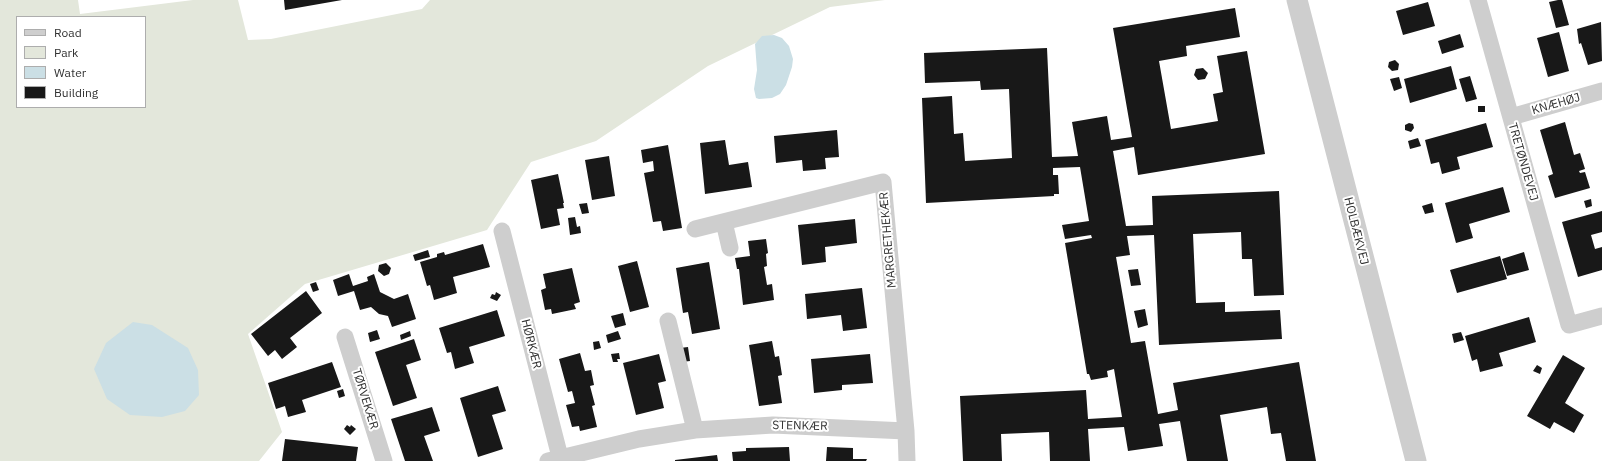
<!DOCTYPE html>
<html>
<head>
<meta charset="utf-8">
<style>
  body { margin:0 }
  #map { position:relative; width:1602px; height:461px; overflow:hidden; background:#fff; font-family:"IBM Plex Sans",sans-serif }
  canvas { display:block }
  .legend { position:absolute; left:16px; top:16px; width:130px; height:92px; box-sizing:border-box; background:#fff; border:1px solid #adadad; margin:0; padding:5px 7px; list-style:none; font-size:12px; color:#313131 }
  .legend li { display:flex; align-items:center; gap:8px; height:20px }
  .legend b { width:20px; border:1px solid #adadad }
</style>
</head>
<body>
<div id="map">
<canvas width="1602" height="461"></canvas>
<ul class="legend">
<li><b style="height:5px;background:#cecece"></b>Road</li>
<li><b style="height:11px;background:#e3e7db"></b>Park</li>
<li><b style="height:11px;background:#cbdfe5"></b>Water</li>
<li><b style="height:11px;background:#181818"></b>Building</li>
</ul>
</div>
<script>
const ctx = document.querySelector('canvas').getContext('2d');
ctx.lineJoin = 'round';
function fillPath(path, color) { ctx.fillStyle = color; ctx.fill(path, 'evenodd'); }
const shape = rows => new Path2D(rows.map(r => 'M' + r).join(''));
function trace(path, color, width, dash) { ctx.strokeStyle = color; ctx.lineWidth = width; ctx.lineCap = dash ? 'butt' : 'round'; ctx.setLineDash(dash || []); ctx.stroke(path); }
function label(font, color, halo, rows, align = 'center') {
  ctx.font = font + ' "IBM Plex Sans",sans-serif'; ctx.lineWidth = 4; ctx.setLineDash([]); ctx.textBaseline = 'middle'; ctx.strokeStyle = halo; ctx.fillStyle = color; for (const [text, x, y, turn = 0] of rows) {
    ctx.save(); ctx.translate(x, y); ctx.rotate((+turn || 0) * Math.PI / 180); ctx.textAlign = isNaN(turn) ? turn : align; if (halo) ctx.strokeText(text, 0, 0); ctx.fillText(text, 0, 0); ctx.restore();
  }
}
fillPath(shape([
  [0,0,78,0,80,14,193,0,238,0,248,40,271,39,422,9,430,0,885,0,830,7,708,66,596,141,531,162,487,230,305,284,248,334,282,432,259,461,0,461],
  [17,17,145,17,145,107,17,107]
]), '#e3e7db');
fillPath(shape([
  [774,35,782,38,789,46,793,59,792,67,786,85,780,94,772,98,759,99,756,98,754,89,757,70,755,44,762,36],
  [133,322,152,325,188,348,198,370,199,395,185,411,162,417,130,415,107,399,94,369,106,343]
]), '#cbdfe5');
fillPath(shape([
  [284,0,342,0,285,10],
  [1558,0,1562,0,1569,25,1556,28,1549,2],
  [1428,2,1435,26,1403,35,1396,11],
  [1235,8,1240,37,1186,46,1187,56,1159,61,1171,129,1218,121,1213,94,1223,92,1217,56,1247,51,1265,154,1138,175,1134,147,1113,151,1126,226,1153,225,1152,196,1279,191,1284,295,1254,296,1252,259,1242,259,1241,232,1193,234,1196,303,1225,302,1225,312,1280,310,1282,339,1159,345,1154,235,1127,236,1130,255,1116,257,1131,343,1145,341,1158,414,1178,410,1173,383,1299,362,1316,461,1286,461,1281,433,1271,434,1267,407,1220,415,1228,461,1187,461,1180,421,1159,424,1163,446,1128,451,1124,427,1088,429,1090,461,1050,461,1049,432,1001,434,1002,461,963,461,960,396,1086,390,1088,419,1122,417,1114,369,1107,371,1108,377,1091,380,1089,374,1087,374,1065,243,1092,238,1091,235,1065,239,1062,225,1089,221,1080,167,1053,168,1053,175,1058,175,1059,194,1054,194,1054,196,926,203,922,98,952,96,954,134,963,133,965,161,1012,158,1009,89,981,90,980,81,925,83,924,53,1047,48,1052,157,1078,156,1072,122,1107,116,1111,140,1132,137,1113,28],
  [1601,22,1602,61,1588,65,1581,43,1579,44,1577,29],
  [1559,32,1569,71,1548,77,1537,38],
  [1460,34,1464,47,1442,54,1438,41],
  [1395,60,1399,64,1398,70,1392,71,1388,67,1389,62],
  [1451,66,1457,89,1410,103,1404,79],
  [1203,68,1208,73,1205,79,1198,80,1194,75,1196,69],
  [1470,76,1477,99,1466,102,1459,79],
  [1399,77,1402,88,1394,91,1390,79],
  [1478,106,1485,106,1485,112,1478,112],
  [1565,122,1574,155,1580,153,1585,169,1579,171,1580,173,1585,172,1590,188,1555,198,1548,176,1553,174,1540,130],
  [1409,123,1413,124,1414,128,1411,132,1405,130,1405,125],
  [1486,123,1493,147,1457,157,1460,169,1442,174,1439,162,1431,164,1425,140],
  [837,130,839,157,825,158,826,169,803,171,802,160,776,163,774,136],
  [1418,138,1421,146,1410,149,1408,141],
  [725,140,729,165,748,162,752,187,705,194,700,143],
  [668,145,682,228,663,231,661,221,653,222,644,173,654,171,653,161,643,163,641,150],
  [609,156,615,196,592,200,585,160],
  [558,174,564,203,563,203,564,208,557,209,560,225,541,229,531,180],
  [1503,187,1510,212,1469,224,1473,238,1456,243,1445,203],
  [1591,199,1592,206,1586,208,1584,201],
  [587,203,589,213,582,214,579,204],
  [1432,203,1434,212,1425,214,1422,206],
  [1602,211,1602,232,1591,235,1595,249,1602,247,1602,270,1578,277,1562,222],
  [575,217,577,227,580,226,581,233,570,235,568,218],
  [855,219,857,243,825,247,826,262,802,265,798,225],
  [766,239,768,253,766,254,767,266,764,267,767,285,772,284,774,300,743,305,739,269,737,269,735,258,750,256,748,241],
  [483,244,490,267,453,277,457,293,434,300,430,285,427,286,420,262,437,257,437,254,444,252,445,255],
  [428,250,430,257,415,261,413,255],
  [1524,252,1529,270,1507,276,1502,259],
  [1500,256,1507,279,1457,293,1450,270],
  [637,261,649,307,630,312,618,266],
  [709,262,720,329,692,334,688,312,683,313,676,268],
  [386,263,391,268,389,274,384,276,378,271,379,265],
  [572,268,580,302,574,304,576,309,552,314,551,309,545,310,541,290,546,288,543,274],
  [1138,269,1141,285,1131,286,1128,270],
  [349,274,353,286,368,281,367,277,374,274,380,292,394,299,408,294,416,319,392,327,388,316,379,314,371,307,360,310,354,291,338,296,333,280],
  [316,282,319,290,313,292,310,284],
  [862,288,867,328,843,331,841,315,807,319,805,294],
  [306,291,322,313,290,338,297,347,282,359,275,350,268,356,251,334],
  [496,292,501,295,497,301,490,298,492,294,495,295],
  [1145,309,1148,325,1138,328,1134,311],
  [497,310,505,336,469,347,474,363,455,369,451,352,447,353,439,328],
  [623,313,626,325,615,328,611,316],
  [1529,317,1536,342,1499,353,1503,366,1480,372,1477,359,1472,361,1465,336],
  [377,330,380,339,370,342,368,333],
  [410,331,411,336,401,340,400,335],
  [618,331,621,339,608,343,606,335],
  [1461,332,1464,340,1454,343,1452,334],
  [414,339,421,360,406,365,417,398,393,406,375,352],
  [599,341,601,348,594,350,593,342],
  [772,341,775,357,779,356,782,375,778,376,782,403,759,406,749,345],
  [688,347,690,361,682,362,680,348],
  [580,353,585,371,591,370,594,385,590,386,595,405,592,406,597,427,580,431,579,426,572,427,566,405,575,403,572,391,568,392,559,359],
  [619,353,620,359,617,359,618,362,613,362,611,354],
  [659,354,666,381,658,383,664,408,636,415,623,363],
  [870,354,873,383,842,385,842,390,814,393,811,359],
  [1563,355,1585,368,1565,403,1584,415,1574,433,1554,422,1550,429,1527,416],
  [332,362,341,387,302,400,306,412,288,417,285,406,276,409,268,383],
  [1537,365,1542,368,1540,374,1533,371],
  [498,386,506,411,492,415,503,449,478,457,460,398],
  [343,389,345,396,339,398,337,391],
  [432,407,440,431,424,436,433,461,405,461,391,419],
  [347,425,350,427,351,425,356,429,350,435,344,429],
  [285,439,358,447,356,461,282,461],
  [789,447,790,461,733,461,732,452,746,451,746,448],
  [827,447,853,448,853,459,867,459,866,461,826,461],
  [717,455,718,461,675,461,675,460]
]), '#181818');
trace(shape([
  [1478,0,1569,325,1602,316],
  [1511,117,1602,91],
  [724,222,730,248],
  [695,229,883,182,906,431,907,461],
  [502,231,560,457],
  [668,321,695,430],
  [345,337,384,461],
  [548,461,639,439,695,430,773,425,906,431]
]), '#cecece', 17);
trace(shape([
  [1297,0,1416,461]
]), '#cecece', 21);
label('12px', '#313131', '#fff', [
  ["KNÆHØJ",1556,104,-16],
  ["TRETØNDEVEJ",1523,162,74],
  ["HOLBÆKVEJ",1356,231,76],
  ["MARGRETHEKÆR",888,240,-95],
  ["HØRKÆR",531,344,76],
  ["TØRVEKÆR",365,399,73],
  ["STENKÆR",800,426,1]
]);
</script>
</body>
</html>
